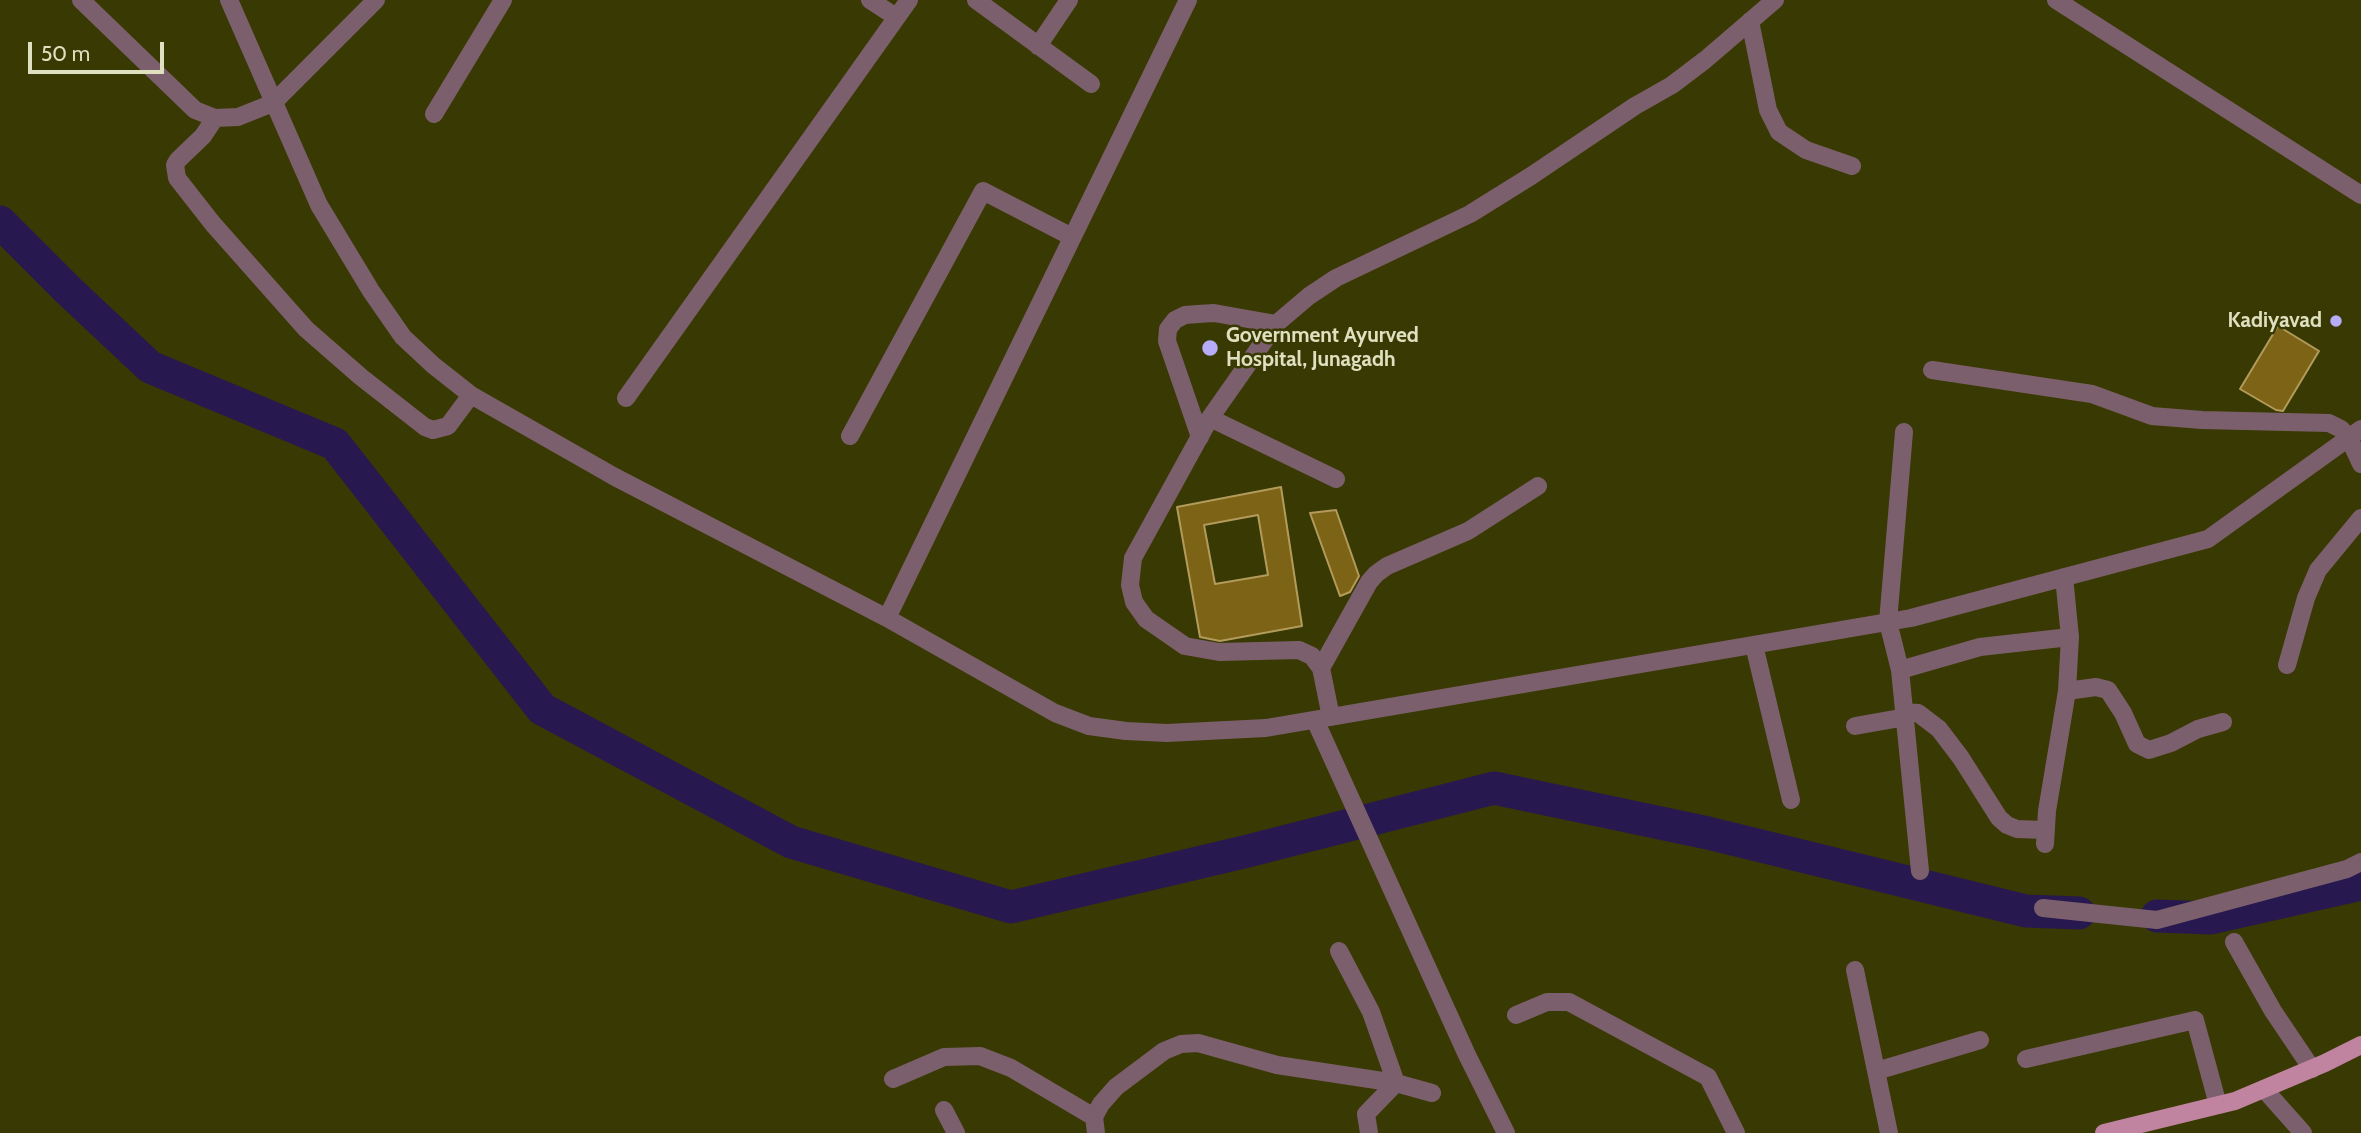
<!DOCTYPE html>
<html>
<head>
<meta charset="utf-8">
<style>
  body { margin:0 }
  #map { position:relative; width:2361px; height:1133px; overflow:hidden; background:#393903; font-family:Cabin,sans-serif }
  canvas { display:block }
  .scale { position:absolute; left:28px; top:42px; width:136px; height:32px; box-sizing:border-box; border:4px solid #dee0bf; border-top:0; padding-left:9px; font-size:21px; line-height:24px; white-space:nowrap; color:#dee0bf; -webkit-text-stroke:5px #393903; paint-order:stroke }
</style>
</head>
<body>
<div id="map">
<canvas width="2361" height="1133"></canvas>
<div class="scale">50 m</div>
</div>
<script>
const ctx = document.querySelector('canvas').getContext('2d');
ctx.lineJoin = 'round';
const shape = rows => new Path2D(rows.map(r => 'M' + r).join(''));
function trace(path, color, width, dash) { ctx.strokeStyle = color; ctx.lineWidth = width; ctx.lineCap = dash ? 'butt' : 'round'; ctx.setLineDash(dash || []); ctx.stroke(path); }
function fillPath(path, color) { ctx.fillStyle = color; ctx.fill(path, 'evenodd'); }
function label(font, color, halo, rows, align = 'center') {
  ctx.font = font + ' Cabin,sans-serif'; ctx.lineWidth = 5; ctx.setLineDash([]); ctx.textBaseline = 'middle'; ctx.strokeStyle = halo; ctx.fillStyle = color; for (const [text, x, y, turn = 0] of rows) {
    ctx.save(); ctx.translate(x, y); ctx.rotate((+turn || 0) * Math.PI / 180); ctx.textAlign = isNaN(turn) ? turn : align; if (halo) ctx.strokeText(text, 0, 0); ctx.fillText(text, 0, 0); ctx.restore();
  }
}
trace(shape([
  [0,222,68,290,150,367,335,444,542,709,791,842,1011,907,1248,851,1494,788,1708,833,2026,911,2079,913],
  [2157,916,2211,918,2361,884]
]), '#271950', 33);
const building = shape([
  [2278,326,2319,351,2283,411,2276,410,2240,389,2278,326],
  [1281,487,1302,626,1220,641,1200,637,1177,507,1281,487],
  [1258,515,1268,575,1215,584,1204,525,1258,515],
  [1336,510,1359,576,1350,592,1340,596,1310,513,1336,510]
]);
fillPath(building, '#7c6316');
trace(building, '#b29b5b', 2);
trace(shape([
  [81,0,195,110,215,118,238,117,273,103,376,0],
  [229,0,319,205,371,291,403,337,433,365,471,395,615,477,887,618,1055,713,1089,726,1126,731,1167,733,1266,728,1911,618,2208,539,2361,429],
  [870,0,896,17],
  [976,0,1091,84],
  [2056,0,2361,195],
  [1750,21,1768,110,1779,132,1806,150,1852,166],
  [1038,46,1069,0],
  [434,114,503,0],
  [215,118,203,136,178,160,175,165,177,178,213,224,306,329,361,377,425,427,433,430,448,426,471,395],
  [1932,370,2092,394,2152,416,2202,420,2329,423,2341,429,2349,438,2361,464],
  [626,398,909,0],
  [1210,418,1336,479],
  [1904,432,1888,622,1900,670,1920,871],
  [850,436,983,191,1072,237],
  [1200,437,1167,341,1168,329,1175,320,1185,315,1198,314,1214,313,1276,324],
  [887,618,1188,0],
  [1754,645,1791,800],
  [2287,665,2306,598,2318,570,2361,518],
  [1321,668,1369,582,1376,574,1387,566,1468,531,1538,486],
  [1900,670,1980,647,2070,637],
  [2067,691,2096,687,2108,690,2123,713,2137,744,2149,750,2171,743,2198,729,2223,722],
  [1905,712,1918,713,1939,729,1961,758,1999,818,2007,825,2017,829,2045,830],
  [1331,717,1321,668,1312,656,1299,650,1219,652,1185,646,1146,619,1134,602,1130,585,1133,558,1210,418,1276,324,1309,296,1336,278,1470,214,1531,176,1635,106,1672,85,1705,60,1775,0],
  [1315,720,1467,1055,1506,1133],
  [1855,726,1906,717],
  [2045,844,2047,811,2067,691,2070,637,2064,577],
  [2043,908,2157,920,2347,869,2361,862],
  [2234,942,2273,1011,2312,1069],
  [1339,951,1371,1012,1396,1083,1366,1114,1369,1133],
  [1855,970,1889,1133],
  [1516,1015,1547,1002,1569,1002,1708,1077,1736,1133],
  [2026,1059,2195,1020,2218,1105],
  [1876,1071,1980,1040],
  [893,1079,944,1057,980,1056,1011,1068,1094,1117],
  [2264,1089,2303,1133],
  [944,1110,956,1133],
  [1096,1133,1094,1117,1101,1104,1116,1087,1164,1051,1181,1044,1198,1043,1277,1065,1396,1083,1432,1093]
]), '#7c5f6c', 18);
trace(shape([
  [2104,1133,2235,1101,2325,1063,2361,1045]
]), '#c084a0', 18);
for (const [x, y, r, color] of [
  [2336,321,7,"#b6acf8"],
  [1210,348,9,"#b6acf8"]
]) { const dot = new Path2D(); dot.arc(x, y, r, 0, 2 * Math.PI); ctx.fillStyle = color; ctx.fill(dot); trace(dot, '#393903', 2.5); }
label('bold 21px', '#dee0bf', '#393903', [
  ["Kadiyavad",2322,321],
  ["Government Ayurved",1226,336,"left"],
  ["Hospital, Junagadh",1226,360,"left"]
], 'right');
</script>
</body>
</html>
